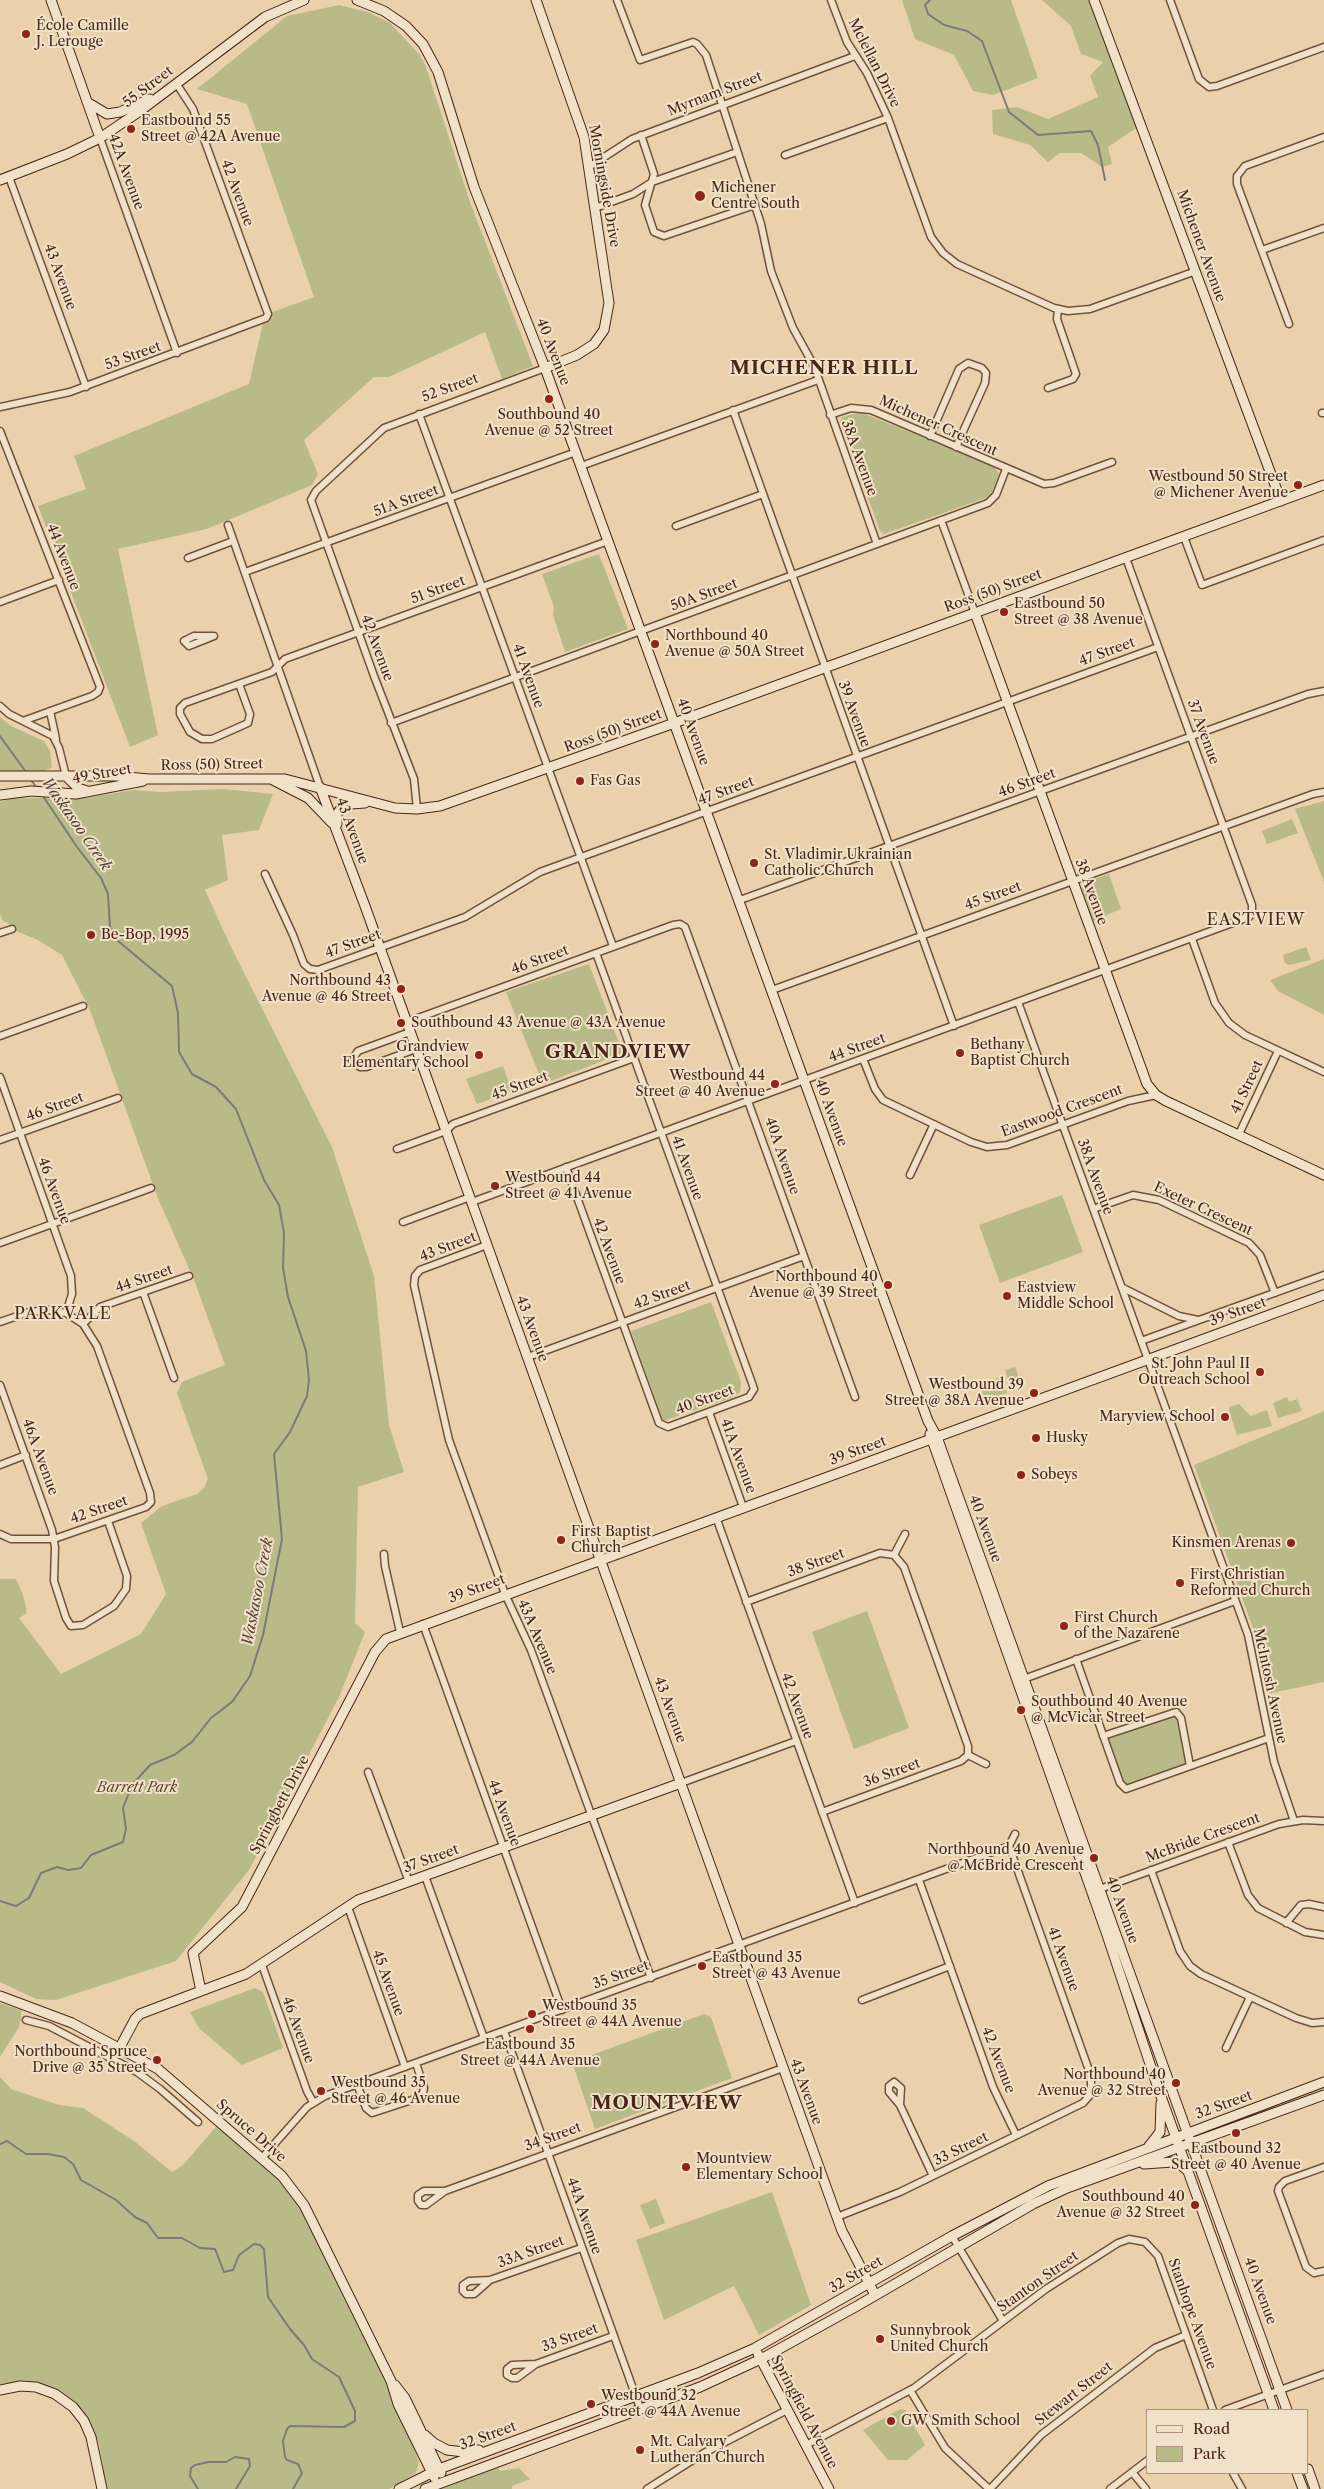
<!DOCTYPE html>
<html>
<head>
<meta charset="utf-8">
<style>
  body { margin:0 }
  #map { position:relative; width:1324px; height:2489px; overflow:hidden; background:#ead1ac; font-family:"Libre Caslon Text",serif }
  canvas { display:block }
  .legend { position:absolute; left:1146px; top:2409px; width:162px; height:65px; box-sizing:border-box; background:#f1e1c9; border:1px solid #ae9683; margin:0; padding:6px 9px; list-style:none; font-size:15px; color:#492619 }
  .legend li { display:flex; align-items:center; gap:10px; height:25px }
  .legend b { width:25px; border:1px solid #ae9683 }
</style>
</head>
<body>
<div id="map">
<canvas width="1324" height="2489"></canvas>
<ul class="legend">
<li><b style="height:6px;background:#f1e1c9"></b>Road</li>
<li><b style="height:14px;background:#b8bb88"></b>Park</li>
</ul>
</div>
<script>
const ctx = document.querySelector('canvas').getContext('2d');
ctx.lineJoin = 'round';
function fillPath(path, color) { ctx.fillStyle = color; ctx.fill(path, 'evenodd'); }
const shape = rows => new Path2D(rows.map(r => 'M' + r).join(''));
function trace(path, color, width, dash) { ctx.strokeStyle = color; ctx.lineWidth = width; ctx.lineCap = dash ? 'butt' : 'round'; ctx.setLineDash(dash || []); ctx.stroke(path); }
function label(font, color, halo, rows, align = 'center') {
  ctx.font = font + ' "Libre Caslon Text",serif'; ctx.lineWidth = 4; ctx.setLineDash([]); ctx.textBaseline = 'middle'; ctx.strokeStyle = halo; ctx.fillStyle = color; for (const [text, x, y, turn = 0] of rows) {
    ctx.save(); ctx.translate(x, y); ctx.rotate((+turn || 0) * Math.PI / 180); ctx.textAlign = isNaN(turn) ? turn : align; if (halo) ctx.strokeText(text, 0, 0); ctx.fillText(text, 0, 0); ctx.restore();
  }
}
fillPath(shape([
  [902,0,1011,0,1038,78,993,95,973,91,954,55,915,39],
  [1042,0,1094,0,1141,125,1108,147,1112,164,1102,167,1081,153,1060,153,1048,162,1030,145,993,134,992,110,1017,107,1048,119,1098,97,1090,76,1103,62,1081,54,1071,26],
  [339,5,368,12,390,23,420,55,426,67,470,202,533,366,502,379,485,332,389,377,374,377,304,440,318,474,312,485,207,529,118,549,158,735,130,747,38,506,86,489,74,456,249,384,263,323,267,314,314,297,247,104,197,89,287,16],
  [860,412,994,466,999,474,992,492,986,498,884,534,880,531,840,421,842,417],
  [599,554,628,629,565,652,553,615,554,607,542,574],
  [0,717,11,726,44,741,50,751,52,767,41,773,0,771],
  [223,789,273,794,259,830,222,835,228,880,205,890,231,947,332,1147,374,1276,389,1425,404,1472,358,1487,355,1623,365,1632,339,1697,249,1870,176,1961,56,2000,36,1999,0,1982,0,1579,16,1579,23,1595,27,1613,19,1618,61,1674,141,1634,166,1594,141,1523,162,1506,197,1494,204,1488,208,1479,177,1393,182,1382,225,1365,194,1280,157,1196,90,1010,62,955,38,940,16,931,8,923,3,921,0,914,0,802,12,798,86,798,133,790,161,792],
  [1324,801,1324,882,1295,809],
  [1292,819,1298,833,1267,844,1262,831],
  [1109,874,1121,909,1093,921,1082,889,1083,883],
  [1306,947,1311,960,1289,965,1285,963,1283,955],
  [1324,959,1324,1015,1278,991,1270,980],
  [589,964,623,1053,543,1084,506,992],
  [503,1066,512,1091,477,1104,466,1079],
  [1062,1195,1083,1252,1000,1283,979,1225],
  [711,1302,741,1382,740,1392,731,1398,663,1421,631,1331],
  [1015,1367,1022,1386,1012,1390,1005,1370],
  [1001,1377,1007,1393,984,1400,980,1384],
  [1287,1397,1289,1402,1297,1399,1302,1411,1278,1418,1273,1403],
  [1239,1404,1251,1416,1267,1410,1272,1426,1237,1435,1229,1411,1230,1407],
  [1324,1411,1324,1682,1267,1694,1257,1639,1194,1465],
  [867,1611,909,1728,854,1749,812,1632],
  [1178,1713,1190,1766,1123,1788,1103,1736],
  [255,1988,263,1992,283,2048,242,2065,199,2028,190,2012],
  [0,2003,22,2010,19,2027,0,2057],
  [704,2014,711,2017,732,2078,595,2129,574,2068,575,2061],
  [0,2077,11,2089,59,2105,83,2108,134,2141,172,2172,183,2165,220,2122,272,2166,304,2205,398,2404,419,2462,416,2473,389,2489,107,2489,99,2444,89,2422,74,2401,44,2385,0,2386],
  [772,2192,811,2305,759,2335,734,2286,664,2320,636,2240],
  [656,2199,665,2223,650,2229,640,2205],
  [900,2409,905,2410,925,2445,907,2460,888,2460,863,2430],
  [498,2467,500,2471,519,2468,530,2479,512,2486,512,2489,439,2489]
]), '#b8bb88');
trace(shape([
  [930,0,925,5,928,14,944,25,967,31,982,41,1009,112,1038,135,1091,131,1098,145,1105,180],
  [0,736,26,772],
  [31,780,37,788],
  [0,1901,16,1906,29,1898,41,1873,57,1867,68,1870,81,1868,91,1855,123,1842,126,1829,123,1808,132,1785,150,1765,174,1755,192,1742,211,1718,232,1702,250,1676,263,1635,282,1539,274,1454,290,1432,307,1396,309,1380,306,1351,288,1297,283,1268,284,1233,279,1205,264,1180,236,1109,216,1087,192,1074,179,1052,178,1013,172,986,118,941,110,927,108,894,101,878,77,847,43,796],
  [0,2144,7,2141,26,2154,48,2154,64,2157,73,2164,81,2180,116,2200,135,2217,147,2223,158,2238,182,2238,200,2248,215,2249,224,2272,233,2270,239,2255,254,2244,260,2245,264,2249,268,2297,290,2329,304,2345,312,2359,339,2377,355,2411,355,2421,344,2427,290,2426,287,2429,283,2441,285,2457,287,2460,298,2464,302,2473,293,2489],
  [198,2489,190,2476,191,2468,195,2465,208,2462,226,2462,235,2457,249,2459,250,2466,236,2489]
]), '#7a7c75', 2);
const street = shape([
  [617,0,640,60,693,42,697,44,706,55,761,224,771,271,793,328,814,366,877,544],
  [1170,0,1199,79,1209,87,1217,86,1324,47],
  [888,118,931,237,943,253,957,264,1054,308,1068,311,1090,309,1196,271],
  [641,135,654,174,645,205,654,232,664,236,755,205],
  [100,138,177,353],
  [785,155,888,118,867,73,847,42,831,0],
  [589,167,632,139,855,56],
  [9,177,86,387],
  [595,208,633,194,652,182,737,152],
  [1262,250,1324,228],
  [1289,324,1237,184,1237,176,1245,166,1324,137],
  [1048,388,1073,379,1076,374,1057,319,1058,309],
  [0,407,70,392,266,318,268,314,193,109,176,83],
  [733,410,954,1026],
  [1322,413,1324,413],
  [419,414,613,946],
  [830,415,851,408,871,410,1044,484,1054,483,1112,462],
  [0,431,100,687,98,692,92,696,23,721],
  [930,436,959,369,968,363,982,368,986,373,985,383,956,447],
  [581,466,818,380],
  [941,520,975,613],
  [228,525,320,787],
  [676,526,763,494],
  [1184,537,1202,585,1324,540],
  [188,558,233,541],
  [245,572,576,452],
  [0,602,59,580],
  [194,636,214,636,189,646,184,641,194,636],
  [239,684,250,714,248,723,212,739,202,739,190,732,180,714,180,708,185,703,272,672,285,659,608,541],
  [0,706,9,714,53,736,59,748,66,776],
  [50,711,56,739],
  [391,723,988,503,996,495,1006,469],
  [417,809,414,779,374,676,311,500,316,491,384,428,545,368],
  [265,874,293,935,304,964,310,969,318,970,465,917,540,872,1158,647],
  [740,900,1308,694,1324,691],
  [0,933,12,929],
  [1192,939,1215,1003,1229,1023,1245,1035,1324,1072],
  [772,990,1313,794,1324,792],
  [1018,1002,1248,1635,1274,1762,1294,1821],
  [407,1022,673,925,680,924,685,927,855,1397],
  [410,1032,358,1051,354,1057,355,1062,360,1067,366,1067,416,1049],
  [0,1036,83,1006],
  [863,1059,875,1089,883,1100,971,1142,987,1147,1007,1145,1128,1101,1156,1095],
  [0,1077,71,1276,72,1294,66,1313],
  [1239,1134,1278,1051],
  [0,1140,118,1098],
  [397,1149,446,1131,453,1124,634,1058],
  [566,1167,659,1423,668,1427,749,1397,754,1389,752,1383,596,953],
  [910,1175,934,1124],
  [472,1202,1249,917,1252,913,1252,905,1126,558],
  [1093,1209,1133,1195,1159,1200,1249,1243,1260,1255,1275,1293],
  [403,1222,470,1197],
  [0,1243,151,1188],
  [487,1245,420,1270,415,1276,414,1285,449,1440,505,1594,531,1650,651,1978],
  [1123,1288,1179,1316,1198,1320],
  [143,1292,174,1378],
  [0,1322,29,1312,48,1310,66,1313,83,1324,100,1307,189,1276],
  [1141,1341,1324,1275],
  [528,1357,804,1256],
  [0,1385,52,1530,55,1547,54,1581,66,1618,71,1626,83,1625,114,1606,126,1589,127,1576,108,1521],
  [709,1412,743,1507],
  [0,1465,26,1455],
  [716,1517,855,1903],
  [0,1534,11,1539,54,1539,146,1507,151,1502,150,1493,97,1346,83,1324],
  [384,1554,385,1566,400,1632],
  [894,1555,905,1534],
  [746,1602,880,1553,894,1555,904,1567,968,1746,968,1755],
  [423,1624,562,2010],
  [1076,1659,1120,1783,1126,1789,1269,1738],
  [1021,1680,1235,1601],
  [1103,1736,1176,1712,1181,1718,1190,1766],
  [968,1755,986,1764],
  [368,1772,409,1882],
  [681,1783,796,1741],
  [822,1812,961,1761,968,1755],
  [1228,1842,1248,1895,1258,1908,1305,1932,1324,1935],
  [1151,1870,1180,1951,1190,1966,1201,1974,1296,2018,1312,2023,1324,2022],
  [425,1876,484,2038],
  [919,1880,993,2087,1016,2135],
  [1097,1890,1279,1824,1303,1820,1324,1821],
  [348,1907,405,2067],
  [1286,1923,1301,1905,1309,1904,1324,1907],
  [262,1965,307,2091,313,2102],
  [862,2000,950,1966],
  [26,2020,49,2026,137,2072,160,2089,198,2122],
  [504,2031,640,2408],
  [1226,2048,1250,1997],
  [357,2084,366,2108,372,2113,418,2098,423,2093,424,2088,416,2063],
  [900,2105,901,2088,894,2082,889,2086,889,2092,900,2105,933,2176],
  [262,2158,307,2107,325,2096,1009,1846],
  [1324,2167,1285,2181,1279,2187,1278,2191,1306,2267,1314,2273,1324,2271],
  [445,2191,424,2191,418,2195,418,2201,421,2205,426,2205,445,2191,783,2068],
  [837,2217,900,2192,1083,2103,1091,2094,1091,2076,1009,1846,1015,1834],
  [952,2236,1003,2321],
  [490,2280,474,2294,466,2294,463,2291,463,2285,469,2281,490,2280,581,2248],
  [536,2364,512,2365,507,2369,507,2375,512,2378,517,2378,536,2364,613,2336],
  [910,2390,945,2448,989,2489],
  [1225,2410,1324,2374],
  [806,2445,914,2388,1046,2289,1118,2243,1129,2239,1145,2242,1158,2256,1213,2410],
  [1132,2472,1146,2489],
  [1233,2473,1242,2489],
  [647,2489,704,2453,787,2410],
  [990,2489,1041,2435,1155,2348,1186,2335],
  [1110,2489,1148,2460]
]);
const secondary = shape([
  [51,0,100,138],
  [357,0,384,11,406,26,423,44,438,72,474,187,545,368,928,1421,937,1437,1287,2410],
  [536,0,584,137,609,303,604,330,594,344,577,355,545,368],
  [1094,0,1281,501],
  [87,102,107,114,120,112,150,99],
  [0,180,67,154,100,138,140,111,265,17,304,0],
  [975,613,1147,1084,1156,1095,1166,1101,1324,1175],
  [0,776,116,776,149,779,285,779,395,808,417,809,440,806,666,726,1324,485],
  [66,776,78,788,87,791],
  [273,780,308,798,332,823],
  [320,787,365,906,842,2231,875,2295],
  [0,795,31,791,76,794,143,781],
  [337,824,337,814,342,807,351,804,365,803],
  [930,1434,1107,1935,1158,2088,1274,2410],
  [201,1991,193,1953,242,1907,375,1652,386,1639,1324,1295],
  [0,1996,72,2023,158,2069,282,2176,304,2205,313,2223,391,2381,398,2404,434,2477],
  [120,2047,135,2019,140,2014,246,1974,358,1900,681,1783],
  [1149,2146,1160,2132,1161,2103],
  [1144,2164,1173,2162,1180,2164,1188,2171],
  [758,2354,829,2489],
  [395,2385,405,2398,441,2473],
  [0,2390,20,2386,36,2387,55,2394,73,2407,84,2421,91,2437,102,2489],
  [425,2435,434,2443,447,2450,464,2452,479,2450],
  [1308,2469,1315,2489],
  [1297,2473,1303,2489],
  [399,2489,439,2469,698,2373,755,2348,952,2236,1048,2186,1324,2082],
  [425,2489,700,2387,761,2359,857,2306,1033,2204,1067,2188,1324,2095]
]);
trace(street, '#71513e', 9);
trace(secondary, '#492619', 11);
trace(street, '#f1e1c9', 6);
trace(secondary, '#f1e1c9', 9);
for (const [x, y, r, color] of [
  [26,34,5,"#8f2418"],
  [131,129,5,"#8f2418"],
  [700,196,6,"#8f2418"],
  [549,399,5,"#8f2418"],
  [1298,485,5,"#8f2418"],
  [1004,612,5,"#8f2418"],
  [655,644,5,"#8f2418"],
  [580,781,5,"#8f2418"],
  [754,863,5,"#8f2418"],
  [91,935,5,"#8f2418"],
  [401,989,5,"#8f2418"],
  [401,1023,5,"#8f2418"],
  [960,1053,5,"#8f2418"],
  [479,1055,5,"#8f2418"],
  [775,1084,5,"#8f2418"],
  [495,1186,5,"#8f2418"],
  [888,1285,5,"#8f2418"],
  [1007,1296,5,"#8f2418"],
  [1260,1372,5,"#8f2418"],
  [1034,1393,5,"#8f2418"],
  [1225,1417,5,"#8f2418"],
  [1036,1438,5,"#8f2418"],
  [1021,1475,5,"#8f2418"],
  [561,1540,5,"#8f2418"],
  [1291,1543,5,"#8f2418"],
  [1180,1583,5,"#8f2418"],
  [1064,1626,5,"#8f2418"],
  [1021,1710,5,"#8f2418"],
  [1094,1858,5,"#8f2418"],
  [702,1966,5,"#8f2418"],
  [532,2014,5,"#8f2418"],
  [530,2029,5,"#8f2418"],
  [157,2060,5,"#8f2418"],
  [1176,2083,5,"#8f2418"],
  [321,2091,5,"#8f2418"],
  [1236,2133,5,"#8f2418"],
  [686,2167,5,"#8f2418"],
  [1195,2205,5,"#8f2418"],
  [880,2339,5,"#8f2418"],
  [591,2404,5,"#8f2418"],
  [891,2421,5,"#8f2418"],
  [640,2450,5,"#8f2418"]
]) { const dot = new Path2D(); dot.arc(x, y, r, 0, 2 * Math.PI); ctx.fillStyle = color; ctx.fill(dot); trace(dot, '#f1e1c9', 2); }
label('14px', '#492619', '#f1e1c9', [
  ["École Camille",36,26],
  ["J. Lerouge",36,42],
  ["Eastbound 55",141,121],
  ["Street @ 42A Avenue",141,137],
  ["Michener",711,188],
  ["Centre South",711,204],
  ["Southbound 40",549,415,"center"],
  ["Avenue @ 52 Street",549,431,"center"],
  ["Westbound 50 Street",1288,477,"right"],
  ["@ Michener Avenue",1288,493,"right"],
  ["Eastbound 50",1014,604],
  ["Street @ 38 Avenue",1014,620],
  ["Northbound 40",665,636],
  ["Avenue @ 50A Street",665,652],
  ["Fas Gas",590,781],
  ["St. Vladimir Ukrainian",764,855],
  ["Catholic Church",764,871],
  ["Be-Bop, 1995",101,935],
  ["Northbound 43",391,981,"right"],
  ["Avenue @ 46 Street",391,997,"right"],
  ["Southbound 43 Avenue @ 43A Avenue",411,1023],
  ["Bethany",970,1045],
  ["Baptist Church",970,1061],
  ["Grandview",469,1047,"right"],
  ["Elementary School",469,1063,"right"],
  ["Westbound 44",765,1076,"right"],
  ["Street @ 40 Avenue",765,1092,"right"],
  ["Westbound 44",505,1178],
  ["Street @ 41 Avenue",505,1194],
  ["Northbound 40",878,1277,"right"],
  ["Avenue @ 39 Street",878,1293,"right"],
  ["Eastview",1017,1288],
  ["Middle School",1017,1304],
  ["St. John Paul II",1250,1364,"right"],
  ["Outreach School",1250,1380,"right"],
  ["Westbound 39",1024,1385,"right"],
  ["Street @ 38A Avenue",1024,1401,"right"],
  ["Maryview School",1215,1417,"right"],
  ["Husky",1046,1438],
  ["Sobeys",1031,1475],
  ["First Baptist",571,1532],
  ["Church",571,1548],
  ["Kinsmen Arenas",1281,1543,"right"],
  ["First Christian",1190,1575],
  ["Reformed Church",1190,1591],
  ["First Church",1074,1618],
  ["of the Nazarene",1074,1634],
  ["Southbound 40 Avenue",1031,1702],
  ["@ McVicar Street",1031,1718],
  ["Northbound 40 Avenue",1084,1850,"right"],
  ["@ McBride Crescent",1084,1866,"right"],
  ["Eastbound 35",712,1958],
  ["Street @ 43 Avenue",712,1974],
  ["Westbound 35",542,2006],
  ["Street @ 44A Avenue",542,2022],
  ["Eastbound 35",530,2045,"center"],
  ["Street @ 44A Avenue",530,2061,"center"],
  ["Northbound Spruce",147,2052,"right"],
  ["Drive @ 35 Street",147,2068,"right"],
  ["Northbound 40",1166,2075,"right"],
  ["Avenue @ 32 Street",1166,2091,"right"],
  ["Westbound 35",331,2083],
  ["Street @ 46 Avenue",331,2099],
  ["Eastbound 32",1236,2149,"center"],
  ["Street @ 40 Avenue",1236,2165,"center"],
  ["Mountview",696,2159],
  ["Elementary School",696,2175],
  ["Southbound 40",1185,2197,"right"],
  ["Avenue @ 32 Street",1185,2213,"right"],
  ["Sunnybrook",890,2331],
  ["United Church",890,2347],
  ["Westbound 32",601,2396],
  ["Street @ 44A Avenue",601,2412],
  ["GW Smith School",901,2421],
  ["Mt. Calvary",650,2442],
  ["Lutheran Church",650,2458]
], 'left');
label('14px', '#492619', '#f1e1c9', [
  ["Mclellan Drive",874,63,63],
  ["55 Street",148,87,-37],
  ["Myrnam Street",715,94,-21],
  ["42A Avenue",126,172,70],
  ["Morningside Drive",604,186,80],
  ["42 Avenue",237,193,70],
  ["Michener Avenue",1201,246,70],
  ["43 Avenue",60,277,70],
  ["40 Avenue",553,352,69],
  ["53 Street",133,356,-20],
  ["52 Street",450,388,-20],
  ["Michener Crescent",938,426,24],
  ["38A Avenue",859,458,70],
  ["51A Street",406,501,-20],
  ["44 Avenue",63,557,69],
  ["51 Street",438,590,-20],
  ["Ross (50) Street",993,591,-20],
  ["50A Street",704,595,-20],
  ["42 Avenue",377,648,70],
  ["47 Street",1107,652,-20],
  ["41 Avenue",528,676,70],
  ["39 Avenue",854,714,70],
  ["Ross (50) Street",613,731,-20],
  ["40 Avenue",693,732,70],
  ["37 Avenue",1203,732,70],
  ["Ross (50) Street",212,765,-1],
  ["49 Street",102,774,-10],
  ["46 Street",1027,783,-20],
  ["47 Street",726,791,-20],
  ["43 Avenue",352,831,70],
  ["38 Avenue",1091,892,70],
  ["45 Street",993,896,-20],
  ["47 Street",353,944,-20],
  ["46 Street",540,960,-20],
  ["44 Street",857,1048,-20],
  ["45 Street",520,1086,-20],
  ["41 Street",1247,1087,-65],
  ["46 Street",55,1107,-20],
  ["Eastwood Crescent",1062,1111,-20],
  ["40 Avenue",831,1113,70],
  ["40A Avenue",782,1156,71],
  ["41 Avenue",687,1168,70],
  ["38A Avenue",1095,1177,70],
  ["46 Avenue",54,1191,70],
  ["Exeter Crescent",1203,1209,25],
  ["43 Street",448,1247,-21],
  ["42 Avenue",609,1251,70],
  ["44 Street",144,1279,-19],
  ["42 Street",662,1295,-20],
  ["39 Street",1238,1312,-20],
  ["43 Avenue",532,1329,70],
  ["40 Street",705,1400,-20],
  ["39 Street",858,1451,-20],
  ["41A Avenue",738,1456,70],
  ["46A Avenue",40,1457,70],
  ["42 Street",99,1510,-19],
  ["40 Avenue",985,1529,70],
  ["38 Street",816,1563,-20],
  ["39 Street",477,1589,-20],
  ["43A Avenue",537,1637,67],
  ["McIntosh Avenue",1270,1686,78],
  ["42 Avenue",797,1706,70],
  ["43 Avenue",670,1710,70],
  ["36 Street",892,1773,-20],
  ["Springbett Drive",280,1805,-62],
  ["44 Avenue",504,1813,70],
  ["McBride Crescent",1203,1838,-20],
  ["37 Street",431,1859,-20],
  ["40 Avenue",1122,1910,70],
  ["41 Avenue",1063,1959,70],
  ["35 Street",621,1975,-20],
  ["45 Avenue",388,1983,70],
  ["46 Avenue",298,2030,70],
  ["42 Avenue",998,2060,69],
  ["43 Avenue",806,2092,70],
  ["32 Street",1224,2105,-20],
  ["Spruce Drive",251,2131,41],
  ["34 Street",553,2137,-20],
  ["33 Street",961,2149,-26],
  ["44A Avenue",584,2216,71],
  ["33A Street",531,2252,-20],
  ["32 Street",856,2275,-30],
  ["Stanton Street",1038,2282,-35],
  ["40 Avenue",1260,2291,70],
  ["Stanhope Avenue",1192,2314,70],
  ["33 Street",570,2338,-20],
  ["Stewart Street",1074,2394,-38],
  ["Springfield Avenue",804,2412,62],
  ["32 Street",488,2436,-20]
]);
label('italic 14px', '#5f442f', '#f1e1c9', [
  ["Barrett Park",137,1788]
]);
label('italic 15px', '#594338', '#f1e1c9', [
  ["Waskasoo Creek",76,824,55],
  ["Waskasoo Creek",258,1592,-79]
]);
ctx.letterSpacing = '1px';
label('16px', '#492619', '#f1e1c9', [
  ["EASTVIEW",1256,920],
  ["PARKVALE",63,1314]
]);
ctx.letterSpacing = '0px';
ctx.letterSpacing = '1px';
label('bold 19px', '#492619', '#f1e1c9', [
  ["MICHENER HILL",824,369],
  ["GRANDVIEW",618,1053],
  ["MOUNTVIEW",667,2104]
]);
ctx.letterSpacing = '0px';
</script>
</body>
</html>
